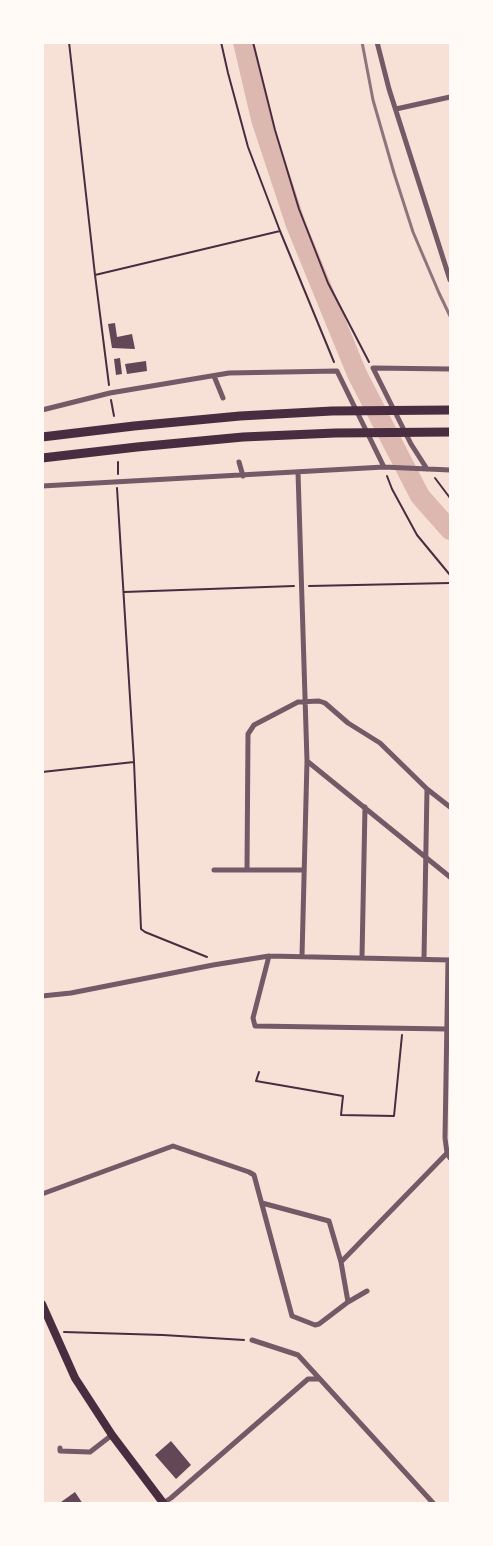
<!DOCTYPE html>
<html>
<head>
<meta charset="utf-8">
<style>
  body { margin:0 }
  #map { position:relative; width:493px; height:1546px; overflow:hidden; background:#f7e1d7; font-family:"Varela Round",sans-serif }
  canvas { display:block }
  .frame { position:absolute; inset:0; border:44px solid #fffaf5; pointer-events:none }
</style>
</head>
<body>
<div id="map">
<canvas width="493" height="1546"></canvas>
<div class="frame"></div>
</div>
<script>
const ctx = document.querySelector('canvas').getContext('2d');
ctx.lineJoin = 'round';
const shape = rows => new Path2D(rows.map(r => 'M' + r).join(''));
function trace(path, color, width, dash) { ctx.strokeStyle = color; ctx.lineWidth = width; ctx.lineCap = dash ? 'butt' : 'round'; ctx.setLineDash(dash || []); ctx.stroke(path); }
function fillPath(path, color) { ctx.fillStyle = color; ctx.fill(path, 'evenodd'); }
trace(shape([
  [243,42,261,119,296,225,357,374,420,496,450,530]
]), '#dcb8b0', 20);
fillPath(shape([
  [115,323,117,337,132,334,135,349,112,348,108,324],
  [120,358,122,374,116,375,114,359],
  [146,361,147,371,127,374,125,364],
  [171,1441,191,1465,176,1479,155,1455],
  [75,1492,83,1504,62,1504,61,1502]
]), '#644757');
trace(shape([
  [69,42,95,275,109,385],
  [221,42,228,73,248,147,280,231,334,362],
  [253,42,275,130,299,209,328,283,369,362],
  [95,275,280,231],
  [111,400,114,416],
  [118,474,118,462],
  [387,476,392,489,417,535,450,575],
  [435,478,450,498],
  [117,488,134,762,141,929,145,932,207,957],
  [309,586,450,583],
  [124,592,294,586],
  [42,772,134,762],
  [259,1072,256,1081,343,1096,341,1115,394,1116,402,1035],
  [64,1332,163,1335,244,1340]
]), '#4a2c40', 2);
trace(shape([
  [377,42,389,89,450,280],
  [396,109,450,97],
  [214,376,223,398],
  [42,410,110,393,229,373,337,371,384,467],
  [239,462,243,476],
  [427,469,411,444,373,368,450,369],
  [298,472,307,761,302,956],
  [42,486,384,467,450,470],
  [307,761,450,877],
  [247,869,248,734,254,725,298,702,319,701,325,703,348,723,380,743,427,789,450,807],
  [214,870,303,870],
  [269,956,253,1018,255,1026,447,1029],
  [362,957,365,807],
  [424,958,427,789],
  [448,960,445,1138,447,1153,450,1158],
  [42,996,71,993,213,965,269,956,450,960],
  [42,1194,173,1146,249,1172,254,1175,292,1316,315,1325,319,1324,348,1302,341,1262,329,1221,262,1203],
  [341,1262,450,1150],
  [348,1302,367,1291],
  [252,1340,298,1355,434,1504],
  [60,1448,60,1451,90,1452,112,1435],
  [162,1504,171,1498,308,1379,319,1379]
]), '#755966', 5);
trace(shape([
  [42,1304,75,1378,112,1435,164,1504]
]), '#4a2c40', 8);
trace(shape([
  [42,437,134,426,240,416,332,411,450,410],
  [42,458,137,447,243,437,335,433,450,432]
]), '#4a2c40', 9);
trace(shape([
  [362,42,373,100,394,173,413,232,439,293,450,316]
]), '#8f747c', 3);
</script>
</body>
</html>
